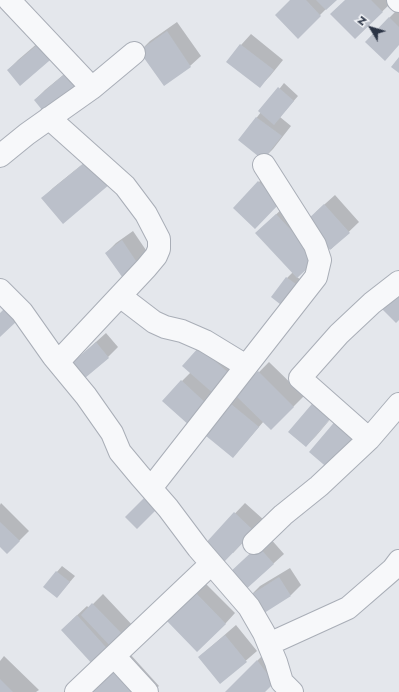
<!DOCTYPE html>
<html>
<head>
<meta charset="utf-8">
<style>
  body { margin:0 }
  #map { position:relative; width:399px; height:692px; overflow:hidden; background:#e4e7ec; font-family:Jost,sans-serif }
  canvas { display:block }
  .north { position:absolute; left:351px; top:8px; width:40px; height:40px; -webkit-text-stroke:3px #f4f6f9; paint-order:stroke; rotate:308deg; font-size:11px; font-weight:700; line-height:16px; text-align:center; color:#2b3445 }
  .north::after { content:''; display:block; margin:auto; width:14px; height:18px; background:#2b3445; clip-path:polygon(50% 0,100% 100%,50% 72%,0 100%) }
</style>
</head>
<body>
<div id="map">
<canvas width="399" height="692"></canvas>
<div class="north">N</div>
</div>
<script>
const ctx = document.querySelector('canvas').getContext('2d');
ctx.lineJoin = 'round';
function fillPath(path, color) { ctx.fillStyle = color; ctx.fill(path, 'evenodd'); }
const shape = rows => new Path2D(rows.map(r => 'M' + r).join(''));
function trace(path, color, width, dash) { ctx.strokeStyle = color; ctx.lineWidth = width; ctx.lineCap = dash ? 'butt' : 'round'; ctx.setLineDash(dash || []); ctx.stroke(path); }
fillPath(shape([
  [292,0,335,0,298,37],
  [346,0,391,0,392,2,355,38],
  [399,8,399,44,389,18],
  [177,22,201,56,190,66,164,84,140,51,150,41],
  [53,30,65,44,8,70,18,60],
  [251,34,283,60,270,76,260,86,228,61,241,45],
  [79,62,91,76,35,100,45,90],
  [284,83,298,96,280,117,291,126,273,149,263,159,239,140],
  [100,150,43,198,53,188],
  [269,172,265,217,259,182],
  [335,195,359,222,331,249,316,212],
  [286,205,327,248,297,277,304,282,290,301,287,278,293,272,267,223],
  [133,231,152,259,142,269,106,253,116,243],
  [106,333,118,347,108,357,67,368],
  [200,348,240,364,190,425,182,381,191,372],
  [269,362,304,396,271,429,264,421,233,457,201,431],
  [344,403,316,436,306,446],
  [1,503,29,531,7,553,0,545,0,505],
  [245,503,264,520,233,553,204,546],
  [269,537,284,554,244,590,240,564],
  [62,566,75,576,57,597,44,587],
  [290,568,301,585,291,595,250,596,260,586],
  [202,580,235,613,225,624,192,590],
  [103,594,135,628,95,666,72,620,87,606,89,608],
  [236,625,257,651,220,683,199,657],
  [267,651,283,672,264,692,226,692],
  [130,654,159,686,152,692,88,692],
  [4,656,39,690,36,692,0,692,0,661]
]), '#0003');
fillPath(shape([
  [290,0,306,0,321,16,298,39,275,15],
  [316,0,337,0,326,10],
  [345,0,371,0,383,12,355,39,330,14],
  [389,17,399,27,399,45,385,61,365,42],
  [167,31,191,67,164,86,139,51],
  [43,40,56,55,20,86,7,70],
  [240,44,274,70,260,88,226,62],
  [399,57,399,73,391,67],
  [68,71,82,87,47,116,34,100],
  [278,87,294,101,274,125,258,111],
  [256,117,282,136,263,160,238,140],
  [89,159,110,184,63,224,41,198],
  [258,181,280,203,255,229,233,208],
  [324,204,350,233,330,250,305,222],
  [276,214,318,259,297,278,255,233],
  [122,240,142,270,125,281,105,253],
  [286,277,300,287,285,308,271,297],
  [399,286,399,320,396,323,380,307],
  [5,308,17,321,0,337,0,313],
  [96,342,109,358,79,383,66,368],
  [199,347,231,375,214,394,182,366],
  [258,371,294,407,271,430,235,395],
  [181,380,209,406,190,426,162,401],
  [317,398,335,413,306,447,288,432],
  [225,399,259,427,233,458,200,431],
  [337,419,358,437,330,470,309,452],
  [148,494,160,506,137,529,125,517],
  [234,512,254,531,222,564,203,546],
  [0,522,20,541,7,554,0,547],
  [258,546,274,564,244,591,228,574],
  [56,571,70,582,57,598,43,587],
  [279,577,291,596,261,615,249,596],
  [192,589,226,624,197,652,165,619],
  [92,603,126,638,114,650,81,615],
  [77,615,111,653,95,667,61,630],
  [225,635,247,662,220,684,198,657],
  [257,660,274,683,265,692,225,692],
  [119,663,145,692,87,692],
  [0,679,13,692,0,692]
]), '#bbc0ca');
const minor = shape([
  [9,0,92,88],
  [398,0,399,1],
  [49,118,125,186,146,214,159,239,159,249,156,256,146,268,58,362],
  [0,156,27,134,92,88,134,53],
  [0,290,22,312,53,356,86,396,112,433,120,452,140,476,168,508,198,548,249,607,264,633,276,662,282,682,292,692],
  [120,296,154,322,165,327,182,331,205,341,246,366],
  [369,439,300,378,339,334,372,303,399,282],
  [151,488,316,277,320,260,315,245,264,165],
  [254,543,283,515,319,486,369,439,399,404],
  [269,644,348,608,393,569,399,561],
  [114,656,147,692],
  [76,692,211,564]
]);
trace(minor, '#a9aeb7', 24);
trace(minor, '#f7f8fa', 22);
</script>
</body>
</html>
